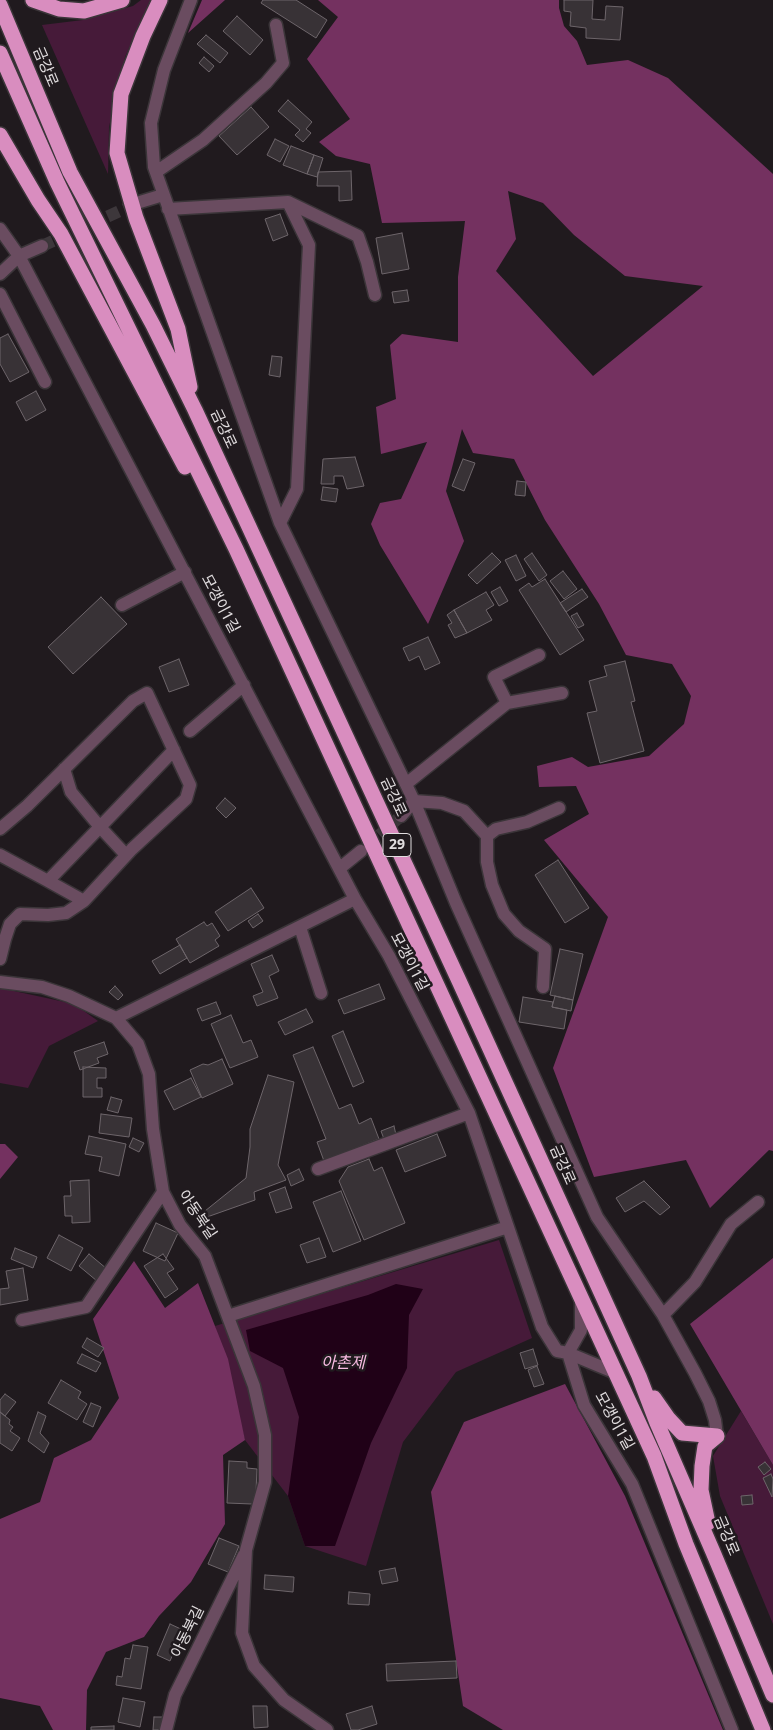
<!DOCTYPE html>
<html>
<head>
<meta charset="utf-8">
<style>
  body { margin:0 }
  canvas { display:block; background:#201a1e }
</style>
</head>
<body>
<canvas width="773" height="1730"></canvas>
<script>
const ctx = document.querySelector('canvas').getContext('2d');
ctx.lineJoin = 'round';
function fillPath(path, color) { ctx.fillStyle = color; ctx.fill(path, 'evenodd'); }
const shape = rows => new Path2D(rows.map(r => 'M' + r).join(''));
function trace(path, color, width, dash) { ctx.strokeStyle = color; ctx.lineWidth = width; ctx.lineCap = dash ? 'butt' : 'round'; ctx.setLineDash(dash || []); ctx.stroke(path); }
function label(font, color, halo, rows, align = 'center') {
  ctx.font = font + ' "Noto Sans","Noto Sans KR",sans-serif'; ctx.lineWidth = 5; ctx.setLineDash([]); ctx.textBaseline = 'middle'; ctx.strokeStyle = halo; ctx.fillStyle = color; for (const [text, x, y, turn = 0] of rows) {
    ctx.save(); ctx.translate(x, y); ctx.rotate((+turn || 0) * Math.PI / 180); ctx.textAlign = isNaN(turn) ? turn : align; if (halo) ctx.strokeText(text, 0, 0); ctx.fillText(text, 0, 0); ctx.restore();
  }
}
fillPath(shape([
  [141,0,151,0,125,57,109,127,108,174,42,25,83,20,133,6],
  [0,988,74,1004,98,1021,49,1046,28,1088,0,1083],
  [499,1240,532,1338,456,1372,403,1442,366,1566,305,1546,288,1496,245,1440,215,1326],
  [741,1411,773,1465,773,1624,720,1496,713,1456]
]), '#461a39');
fillPath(shape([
  [202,0,225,0,188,33],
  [318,0,559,0,559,8,564,26,577,41,587,65,628,60,668,78,773,174,773,1151,769,1150,710,1208,686,1160,594,1177,553,1068,608,917,544,840,589,814,576,786,539,787,537,766,572,757,588,767,649,756,684,724,691,696,672,664,626,655,599,604,545,520,514,459,473,453,462,429,446,491,464,541,428,624,380,545,371,524,380,503,401,499,427,442,381,454,376,407,396,399,390,345,402,334,458,342,458,277,465,221,382,223,370,164,336,156,319,142,350,119,307,59,338,17],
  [508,191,543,203,574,235,625,276,703,286,593,376,496,271,516,239],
  [0,1144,5,1144,18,1157,0,1179],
  [773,1258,773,1465,690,1324],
  [134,1261,165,1308,198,1283,228,1359,245,1440,223,1455,225,1524,191,1582,159,1616,144,1637,106,1652,87,1690,86,1730,53,1730,40,1706,0,1698,0,1519,40,1502,54,1458,91,1440,119,1398,93,1319],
  [565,1384,625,1496,723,1730,503,1730,463,1706,431,1492,464,1422]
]), '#743160');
fillPath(shape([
  [396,1284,423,1289,409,1315,407,1368,371,1443,335,1546,305,1546,288,1496,299,1417,283,1368,250,1351,246,1330,368,1295]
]), '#200117');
const building = shape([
  [263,0,296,0,327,20,316,38,261,3,263,0],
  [564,0,593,0,592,19,605,20,606,6,623,7,620,40,586,38,586,28,570,26,571,12,564,11,564,0],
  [237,16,263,40,250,55,223,31,237,16],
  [206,35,228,53,220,63,197,44,206,35],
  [204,57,214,66,209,72,199,63,204,57],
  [288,100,312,122,306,129,311,133,303,142,295,135,300,130,278,111,288,100],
  [251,107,269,127,237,155,219,136,251,107],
  [275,139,289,146,280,162,267,155,275,139],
  [291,146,314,155,307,174,283,165,291,146],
  [314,155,323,158,317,177,307,174,314,155],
  [351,171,352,200,339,201,339,186,317,186,318,172,351,171],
  [280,214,288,235,273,241,265,219,280,214],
  [402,233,409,269,382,274,376,238,402,233],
  [407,290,409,301,394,303,392,292,407,290],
  [8,334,29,372,10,382,0,364,0,338,8,334],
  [272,356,282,357,280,377,269,375,272,356],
  [36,391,46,410,26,421,16,402,36,391],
  [355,457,364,486,347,489,343,476,334,476,334,484,321,484,323,459,355,457],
  [463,459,475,463,464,491,452,486,463,459],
  [517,481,526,482,525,496,515,495,517,481],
  [323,487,338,489,336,502,321,500,323,487],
  [492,553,501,562,477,584,468,575,492,553],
  [532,553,547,575,539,581,524,559,532,553],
  [516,555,526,576,516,581,505,560,516,555],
  [563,571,577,589,564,599,550,581,563,571],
  [545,579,584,640,560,655,519,590,529,583,532,587,545,579],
  [500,587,508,601,499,606,491,592,500,587],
  [582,589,588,597,566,612,560,603,582,589],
  [486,592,494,605,486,610,492,620,467,633,454,610,486,592],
  [101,597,127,624,73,674,48,647,101,597],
  [454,610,467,633,455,638,448,625,452,623,447,615,454,610],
  [577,613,584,625,578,628,571,616,577,613],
  [428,637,440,663,425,670,419,656,409,661,403,648,428,637],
  [179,659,189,685,169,692,159,667,179,659],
  [625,661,635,701,631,702,644,751,600,763,587,713,597,711,589,681,607,676,604,666,625,661],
  [225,798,236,808,226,818,216,808,225,798],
  [558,860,589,908,565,923,535,875,558,860],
  [251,888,264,908,228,931,215,912,251,888],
  [258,914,263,921,253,928,248,921,258,914],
  [204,922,207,926,212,923,220,936,215,940,219,946,190,963,176,939,204,922],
  [180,945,187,958,160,974,152,961,180,945],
  [560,949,583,954,573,1000,550,995,560,949],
  [272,955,279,971,269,976,278,998,257,1006,253,996,263,992,251,964,272,955],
  [379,984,385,999,344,1014,338,1000,379,984],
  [115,986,123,995,118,1000,109,992,115,986],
  [555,996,573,1000,571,1011,552,1007,555,996],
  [523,997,553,1002,552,1007,567,1010,564,1029,519,1022,523,997],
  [216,1002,221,1014,202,1021,197,1009,216,1002],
  [306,1009,313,1022,285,1035,278,1022,306,1009],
  [231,1015,243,1043,251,1040,258,1057,230,1068,211,1024,231,1015],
  [343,1031,364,1082,353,1087,332,1036,343,1031],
  [104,1042,108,1054,97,1058,99,1063,80,1070,74,1052,104,1042],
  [313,1047,339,1109,351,1104,359,1124,371,1118,379,1139,324,1161,317,1142,326,1139,293,1055,313,1047],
  [222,1059,233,1084,202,1098,190,1070,203,1064,208,1065,222,1059],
  [83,1067,106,1068,106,1078,97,1078,97,1088,102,1088,102,1097,83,1097,83,1067],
  [268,1075,294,1082,278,1165,286,1180,254,1192,255,1200,207,1217,205,1211,246,1178,250,1147,250,1129,268,1075],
  [191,1078,201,1097,174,1110,164,1091,191,1078],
  [111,1097,122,1100,118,1113,107,1110,111,1097],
  [101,1114,132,1118,129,1137,99,1133,101,1114],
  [394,1126,396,1135,384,1139,381,1131,394,1126],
  [437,1134,446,1156,405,1172,396,1150,437,1134],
  [89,1136,126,1144,119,1176,99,1171,102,1157,85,1154,89,1136],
  [133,1138,144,1143,139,1152,129,1147,133,1138],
  [369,1159,374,1171,382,1167,405,1223,364,1240,339,1181,348,1167,369,1159],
  [299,1169,304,1180,291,1186,287,1175,299,1169],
  [89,1180,90,1222,72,1223,72,1216,65,1216,64,1196,71,1196,70,1181,89,1180],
  [644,1181,670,1207,660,1215,644,1201,625,1212,616,1198,644,1181],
  [285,1187,292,1208,276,1213,269,1193,285,1187],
  [341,1191,361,1241,333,1252,313,1202,341,1191],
  [156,1223,178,1233,165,1261,143,1251,156,1223],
  [59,1235,83,1248,71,1271,47,1258,59,1235],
  [319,1238,326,1257,307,1263,300,1245,319,1238],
  [15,1248,37,1257,33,1268,11,1259,15,1248],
  [89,1254,107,1269,97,1281,79,1266,89,1254],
  [163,1254,174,1269,167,1273,178,1289,165,1298,144,1266,163,1254],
  [23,1268,28,1300,0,1305,0,1289,9,1288,6,1271,23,1268],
  [87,1338,104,1348,98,1357,82,1347,87,1338],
  [533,1349,538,1365,525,1369,520,1353,533,1349],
  [82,1354,101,1363,96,1372,77,1363,82,1354],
  [537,1366,544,1384,534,1387,528,1370,537,1366],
  [61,1380,81,1392,78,1398,87,1404,77,1420,48,1403,61,1380],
  [5,1394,16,1402,5,1416,0,1412,0,1400,5,1394],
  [91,1403,101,1407,93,1427,83,1422,91,1403],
  [0,1412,10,1420,9,1424,13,1427,10,1431,20,1438,12,1451,0,1443,0,1412],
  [38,1412,46,1416,40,1433,49,1443,44,1453,28,1441,38,1412],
  [229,1461,247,1462,247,1468,257,1469,256,1491,252,1504,227,1503,229,1461],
  [765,1462,771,1469,764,1475,758,1467,765,1462],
  [771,1474,773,1479,772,1497,763,1478,771,1474],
  [752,1495,753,1504,742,1505,741,1496,752,1495],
  [219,1538,239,1546,228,1572,208,1564,219,1538],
  [395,1568,398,1581,382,1584,379,1571,395,1568],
  [265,1575,294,1577,293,1592,264,1589,265,1575],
  [349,1592,370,1594,369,1605,348,1604,349,1592],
  [170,1624,183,1630,170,1661,157,1655,170,1624],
  [133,1645,148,1647,141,1689,116,1685,117,1676,122,1677,125,1658,130,1659,133,1645],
  [456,1661,457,1678,387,1681,386,1664,456,1661],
  [123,1698,145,1702,140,1727,118,1722,123,1698],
  [253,1706,267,1706,268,1727,254,1728,253,1706],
  [372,1706,377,1724,358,1730,351,1730,346,1714,372,1706],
  [154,1717,163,1717,162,1730,153,1730,154,1717],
  [114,1726,114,1730,91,1730,91,1727,114,1726]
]);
fillPath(building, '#383236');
trace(building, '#6d656a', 1);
trace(shape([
  [42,246,140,202],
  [366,847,401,816]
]), '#3d373b', 12, [12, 6]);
const minor = shape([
  [191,0,164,70,151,123,154,167,280,523,414,801,456,903,597,1217,663,1315,695,1373,709,1401,715,1420,717,1436],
  [156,172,203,140,266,83,283,63,276,25],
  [140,202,163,195],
  [288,202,358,236,367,262,375,295],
  [168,209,288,202,309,245,297,489,280,523],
  [0,229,19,256,355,899,389,956,469,1113,542,1327,557,1351,568,1353,616,1373],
  [0,274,19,256,42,246],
  [0,294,45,382],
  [122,605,185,572],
  [507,703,494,677,539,655],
  [190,731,244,685],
  [64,769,71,792,100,827,126,855],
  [406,784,507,703,562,693],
  [401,816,414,801,442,803,464,811,487,836,487,862,492,885,504,914,519,931,545,949,543,987],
  [0,829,27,806,133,701,147,693,190,785,186,799,132,849,84,901,48,881],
  [487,836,496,829,527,822,559,808],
  [0,855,48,881,174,750],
  [340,868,361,851],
  [300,927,321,993],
  [0,959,5,939,10,924,20,914,48,915,66,913,84,901],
  [0,982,42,987,69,996,116,1018,138,1044,149,1074,153,1129,163,1192,180,1225,205,1256,254,1386,265,1435,265,1482,246,1550,242,1633,254,1666,284,1700,327,1730],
  [116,1018,355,899],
  [318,1169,469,1113],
  [663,1315,695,1282,731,1224,758,1202],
  [228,1316,508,1227],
  [22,1320,86,1307,163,1192],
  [568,1353,584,1405,632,1484,732,1730],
  [568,1353,581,1330,581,1299],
  [166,1730,175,1695,244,1555]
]);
const highway = shape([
  [33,0,59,9,84,11,122,0],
  [160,0,143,36,121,94,117,153,136,218,178,329,190,387],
  [0,5,70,172,153,325,195,410,460,983,639,1376,657,1423,713,1552,773,1695],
  [0,53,57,182,236,549,654,1456,686,1544,763,1730],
  [0,135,38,200,61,234,185,467],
  [654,1398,668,1418,682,1433,717,1436],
  [708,1523,701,1490,702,1466,705,1446,717,1436]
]);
trace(minor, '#3b3539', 15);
trace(highway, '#3b3539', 18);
trace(minor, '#6a4c60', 12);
trace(highway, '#d98dbf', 15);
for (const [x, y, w] of [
  [397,845,28]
]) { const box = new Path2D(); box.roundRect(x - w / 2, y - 11.5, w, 23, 4); ctx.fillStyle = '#201a1e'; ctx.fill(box); trace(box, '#e1dddf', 1); }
label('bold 14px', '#e1dddf', null, [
  ["29",397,845]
]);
label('15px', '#e1dddf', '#201a1e', [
  ["금강로",45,67,67],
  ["금강로",223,429,65],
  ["모갱이1길",220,604,62],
  ["금강로",393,797,65],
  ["모갱이1길",409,962,62],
  ["금강로",562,1165,66],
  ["아동북길",197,1215,56],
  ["모갱이1길",614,1421,61],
  ["금강로",726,1536,67],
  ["아동북길",188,1632,-64]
]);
label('italic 16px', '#f7bae1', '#201a1e', [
  ["아촌제",343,1363]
]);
</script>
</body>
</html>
